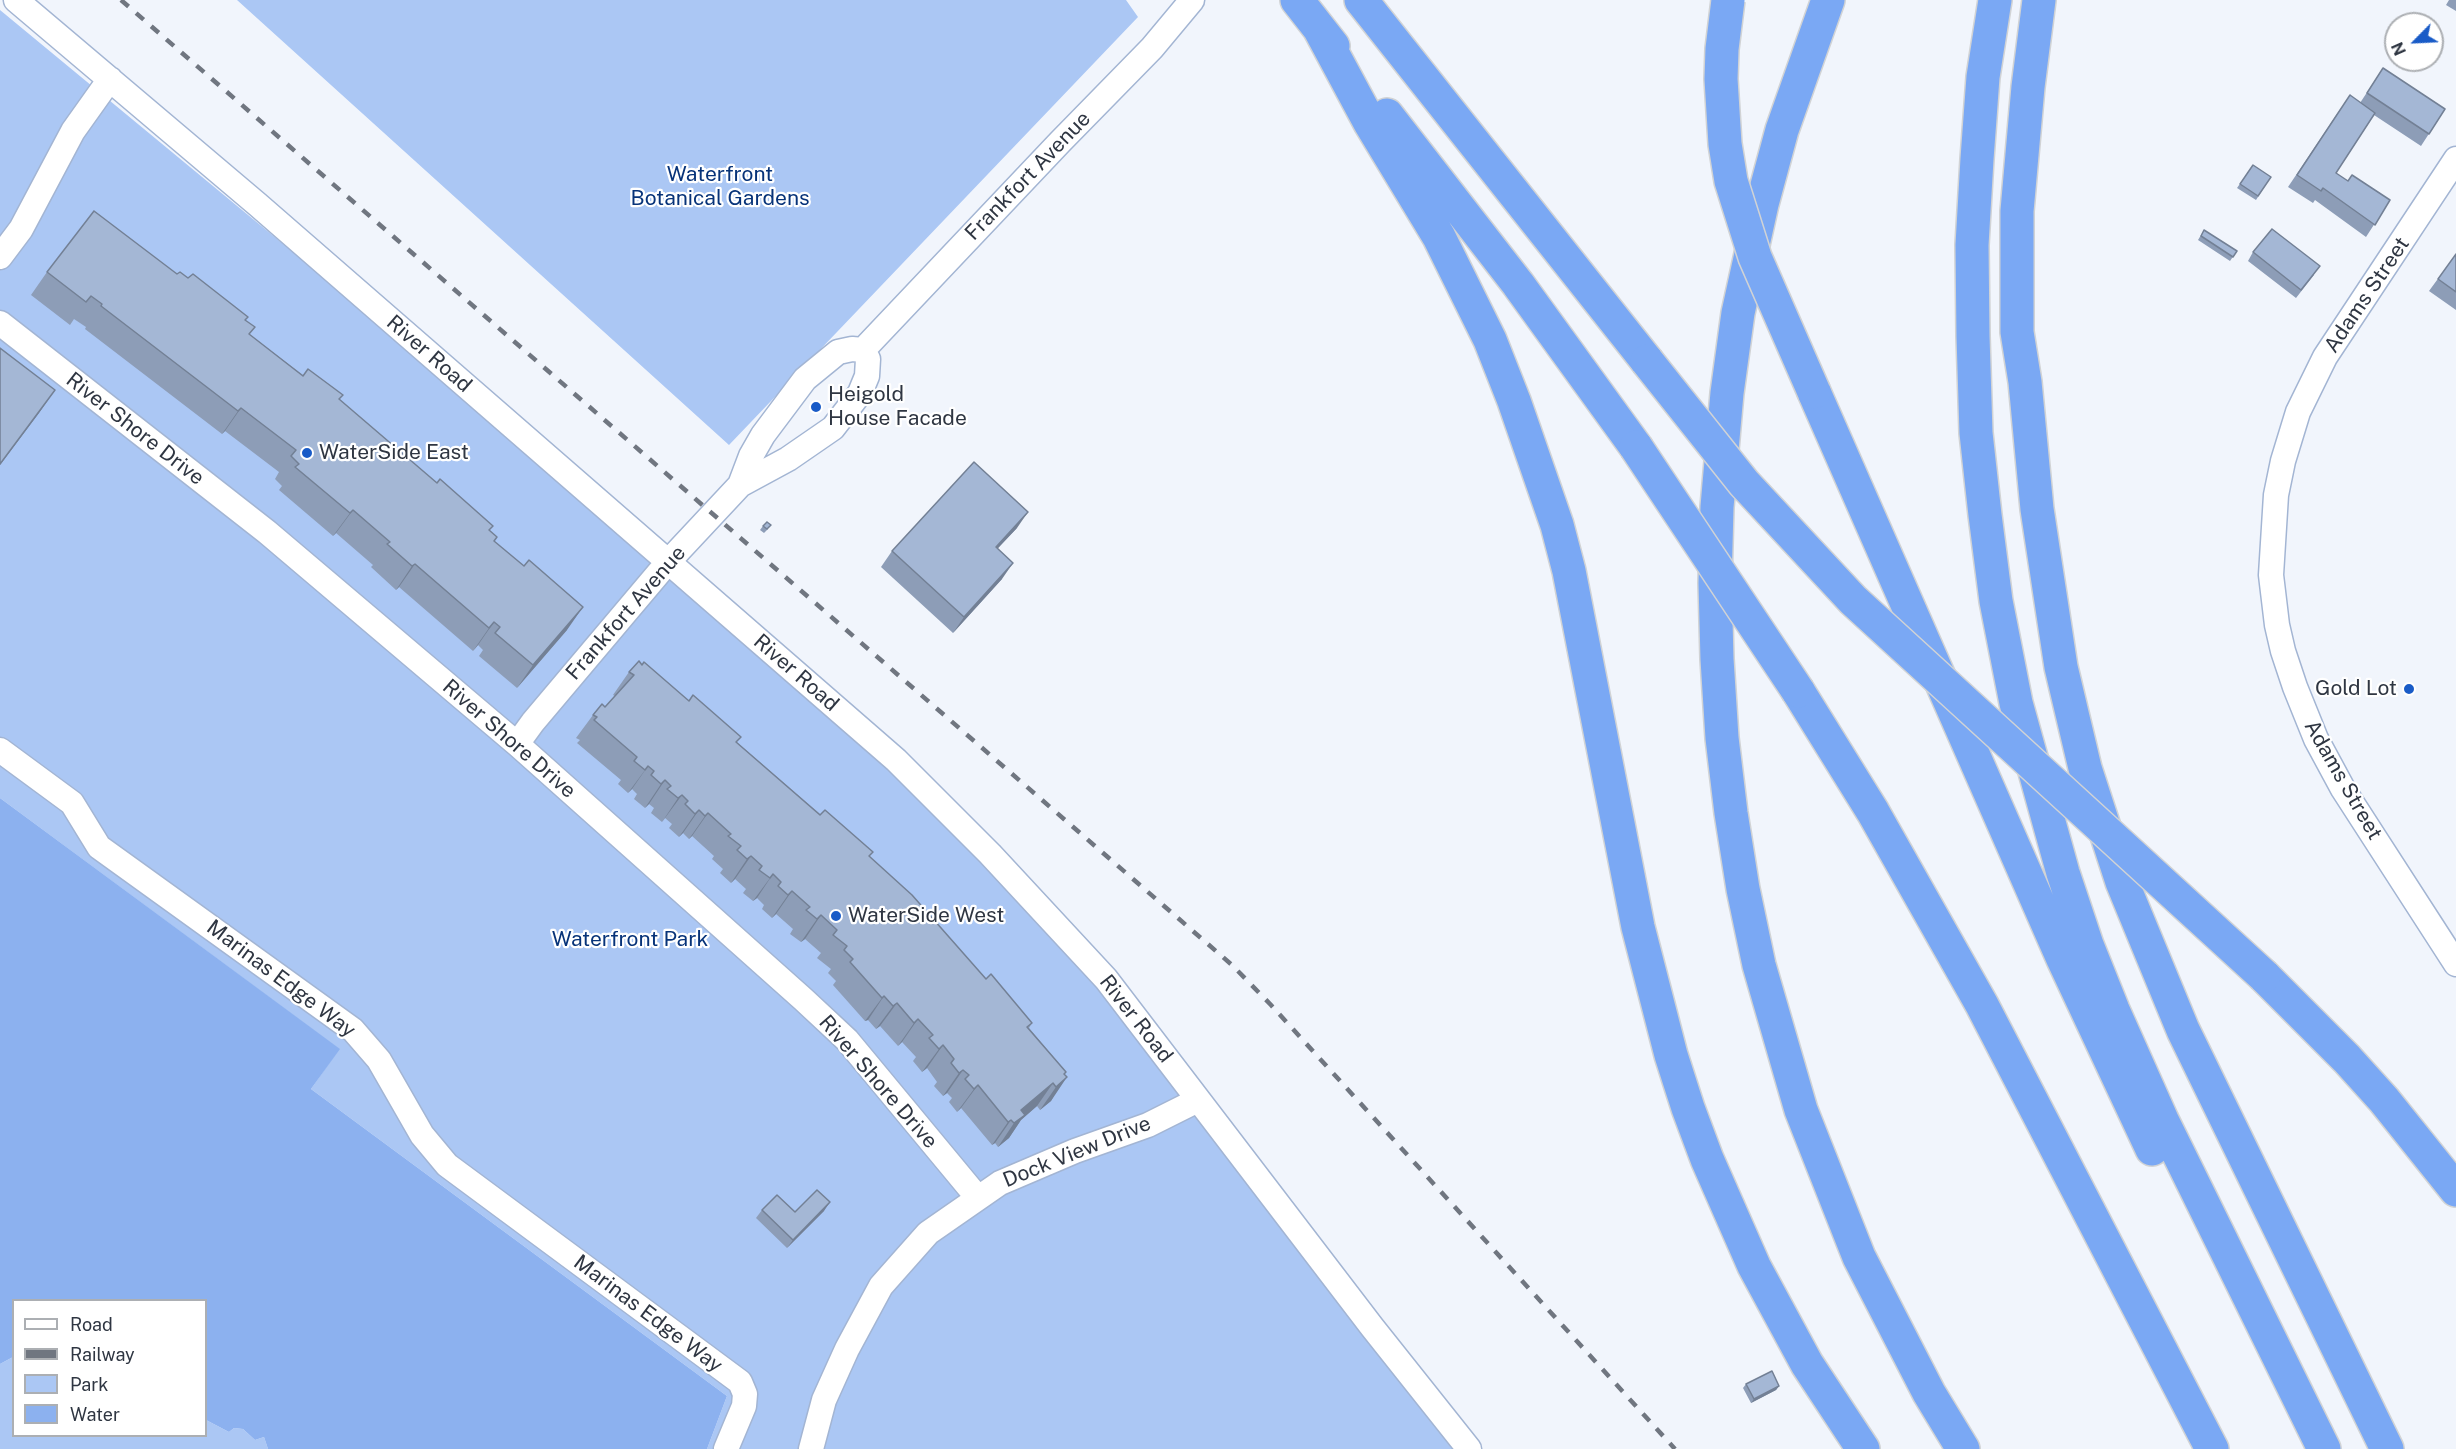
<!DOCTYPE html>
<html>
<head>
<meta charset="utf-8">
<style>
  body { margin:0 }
  #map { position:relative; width:2456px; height:1449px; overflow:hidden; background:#f1f5fc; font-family:"Public Sans",sans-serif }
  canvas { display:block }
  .legend { position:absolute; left:12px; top:1299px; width:195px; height:138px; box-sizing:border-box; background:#fff; border:2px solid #acafb3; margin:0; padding:8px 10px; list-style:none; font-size:18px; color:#2f3642 }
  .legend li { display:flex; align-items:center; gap:12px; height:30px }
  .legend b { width:30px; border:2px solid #acafb3 }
  .north { position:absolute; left:2384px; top:12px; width:60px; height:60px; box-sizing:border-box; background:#fff; border:2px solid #acafb3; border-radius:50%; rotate:246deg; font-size:16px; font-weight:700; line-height:24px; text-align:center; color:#2f3642 }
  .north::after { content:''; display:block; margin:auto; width:21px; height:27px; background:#195bc7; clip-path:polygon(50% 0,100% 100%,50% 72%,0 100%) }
</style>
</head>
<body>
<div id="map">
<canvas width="2456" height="1449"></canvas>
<ul class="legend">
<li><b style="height:8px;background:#fff"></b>Road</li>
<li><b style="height:8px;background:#707680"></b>Railway</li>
<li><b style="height:16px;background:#abc7f4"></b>Park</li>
<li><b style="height:16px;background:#8cb1ef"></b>Water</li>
</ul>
<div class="north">N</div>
</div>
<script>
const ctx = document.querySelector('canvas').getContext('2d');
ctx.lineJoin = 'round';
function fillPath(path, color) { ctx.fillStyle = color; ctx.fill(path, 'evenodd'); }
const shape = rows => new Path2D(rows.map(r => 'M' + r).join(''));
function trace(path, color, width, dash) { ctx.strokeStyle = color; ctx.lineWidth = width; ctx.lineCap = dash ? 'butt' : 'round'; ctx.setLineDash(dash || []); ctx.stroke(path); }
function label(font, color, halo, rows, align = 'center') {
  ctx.font = font + ' "Public Sans",sans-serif'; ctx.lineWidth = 4.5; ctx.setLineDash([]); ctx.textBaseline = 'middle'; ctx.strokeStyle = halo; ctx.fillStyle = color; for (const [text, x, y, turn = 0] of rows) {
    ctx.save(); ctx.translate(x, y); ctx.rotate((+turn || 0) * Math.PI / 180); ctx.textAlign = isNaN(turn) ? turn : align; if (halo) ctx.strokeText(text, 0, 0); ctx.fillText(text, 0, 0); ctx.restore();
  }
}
fillPath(shape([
  [237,0,1126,0,1138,17,729,445],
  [0,10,668,562,896,760,1106,979,1468,1449,707,1449,727,1396,311,1089,339,1049,0,798],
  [13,1357,14,1436,206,1436,206,1420,229,1432,234,1428,243,1429,255,1440,264,1437,268,1449,0,1449,0,1364]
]), '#abc7f4');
fillPath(shape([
  [0,798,340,1049,311,1089,727,1396,707,1449,268,1449,264,1437,255,1440,243,1429,234,1428,229,1432,206,1420,206,1300,14,1300,13,1357,0,1364]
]), '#8cb1ef');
const minor = shape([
  [16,0,257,204,896,760,990,854,1106,979,1372,1327,1469,1449],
  [2456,159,2325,357,2298,412,2283,461,2276,495,2271,575,2277,625,2283,651,2295,687,2316,739,2343,789,2456,964],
  [0,257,21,229,73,131,110,79],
  [0,323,267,532,517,744,803,999,847,1040,978,1198],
  [863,350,1060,142,1152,48,1192,0],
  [740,485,751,456,763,435,805,379,838,352,852,349,863,350],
  [517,744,533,722,668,562,740,485,788,459,833,428,860,393,867,376,868,359,863,350],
  [0,750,72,803,99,847,353,1030,379,1060,422,1135,447,1165,740,1382,745,1394,744,1406,726,1449],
  [811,1449,824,1400,847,1349,881,1286,928,1233,1000,1183,1075,1151,1148,1125,1198,1100]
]);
const highway = shape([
  [1297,0,1333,46],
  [1361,0,1647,361],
  [1828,0,1782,130,1762,204,1738,313,1727,393,1717,507,1715,583,1717,659,1722,738,1731,813,1743,889,1759,965,1801,1110,1859,1257,1929,1393,1963,1449],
  [1995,0,1983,77,1977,159,1972,245,1973,336,1976,433,1985,515,1996,601,2016,703,2063,873,2087,945,2113,1010,2162,1120,2324,1449],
  [2039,0,2028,87,2017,211,2017,332,2025,382,2037,509,2061,667,2085,768,2122,882,2183,1030,2387,1449],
  [1319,28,1370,123,1439,237,1490,340,1514,401,1557,525,1569,571,1638,927,1671,1055,1688,1108,1707,1159,1754,1266,1807,1364,1863,1449],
  [1387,115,1518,284,1636,447],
  [1814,392,2063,959,2152,1149],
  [1798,691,1873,812,1982,1005,2212,1449],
  [2264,976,2347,1059,2384,1100,2456,1190]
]);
trace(minor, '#a3b5d3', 27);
trace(highway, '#d1d3d5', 36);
trace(minor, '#fff', 24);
trace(highway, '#7aa8f4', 33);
trace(shape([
  [121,0,1232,965,1271,1005,1675,1449]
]), '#707680', 4.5, [10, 10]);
const highwayBridge = shape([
  [1728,0,1722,49,1721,79,1725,144,1731,181,1755,257,1814,392],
  [1647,361,1744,483,1853,600,2264,976],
  [1636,447,1798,691]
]);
trace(highwayBridge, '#d1d3d5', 36, []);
trace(highwayBridge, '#7aa8f4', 33);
fillPath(shape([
  [2449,0,2456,0,2456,11,2446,5],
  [2383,68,2445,109,2421,146,2374,115,2336,173,2348,181,2390,200,2366,237,2315,200,2313,203,2288,187,2341,108,2360,103],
  [2253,165,2271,177,2256,200,2237,188],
  [2204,230,2237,251,2230,261,2198,240],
  [2253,252,2314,275,2296,298,2248,261],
  [2456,254,2456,310,2429,291],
  [47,272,177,274,245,320,250,335,303,375,340,400,489,530,494,541,567,630,517,688,479,656,483,650,478,645,473,651,399,587,396,590,371,567,373,565,336,533,333,536,279,490,282,486,275,479,279,472,225,431,222,434,85,329,86,327,74,319,70,325,31,295],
  [763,526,768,529,764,533,760,530],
  [1017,528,997,549,1002,579,953,633,881,567,892,551],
  [642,665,689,701,870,857,986,979,1032,1023,1029,1028,1066,1072,1051,1101,1040,1110,1037,1106,1021,1120,1009,1138,998,1147,995,1143,992,1145,961,1108,957,1112,949,1102,952,1098,947,1093,943,1096,934,1086,937,1082,927,1068,922,1072,913,1061,916,1057,902,1042,898,1046,880,1026,876,1029,868,1020,865,1021,833,985,836,981,828,973,831,969,817,958,821,953,805,939,801,942,790,934,793,929,776,914,772,918,762,909,764,905,757,898,753,901,743,893,746,889,735,879,731,883,720,873,723,869,712,859,714,856,692,836,689,839,683,833,679,837,669,828,672,824,665,818,662,822,651,813,654,808,649,804,645,808,634,799,637,794,632,789,628,793,618,784,621,780,577,743,580,740,576,738,593,715,605,707,615,696,613,695,629,672],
  [762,1210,795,1212,824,1211,787,1248,756,1218],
  [1746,1384,1779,1386,1776,1390,1751,1403,1743,1388]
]), '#8d9db7');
fillPath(shape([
  [55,390,39,413,0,465,0,464],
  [241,408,225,431,222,434,238,411],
  [353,510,336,533,333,536,350,513],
  [1028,512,1017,528,984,563,996,547],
  [1013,563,1002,579,953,633,964,617],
  [415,564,399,587,396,590,412,566],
  [583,607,567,630,517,688,533,665],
  [494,622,478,645,473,651,489,628],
  [648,766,632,789,628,793,645,770],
  [665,780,649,804,645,808,661,784],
  [682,795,665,818,662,822,678,798],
  [699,810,683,833,679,837,695,814],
  [708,813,692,836,689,839,705,816],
  [751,856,735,879,731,883,747,859],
  [773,874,757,898,753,901,770,878],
  [792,891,776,914,772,918,788,895],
  [821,915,805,939,801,942,817,919],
  [884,996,868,1020,865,1021,882,998],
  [897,1003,880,1026,876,1029,893,1006],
  [918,1019,902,1042,898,1046,914,1023],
  [943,1045,927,1068,922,1072,939,1049],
  [963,1070,947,1093,943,1096,959,1073],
  [1067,1077,1051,1101,1040,1110,1056,1087],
  [1053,1083,1037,1106,1021,1120,1009,1138,998,1147,1014,1123,1021,1110],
  [978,1085,961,1108,957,1112,974,1089],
  [1011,1120,995,1143,992,1145,1008,1122],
  [830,1202,824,1211,787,1248,793,1240],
  [1779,1386,1776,1390,1751,1403,1754,1399]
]), '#738095');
const building = shape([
  [2383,68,2445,109,2429,134,2367,93,2383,68],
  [2350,95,2375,113,2336,173,2348,181,2352,175,2390,200,2375,225,2323,188,2321,191,2297,175,2350,95],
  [2253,165,2271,177,2258,196,2240,184,2253,165],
  [94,211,177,274,180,272,188,278,193,274,248,317,245,320,255,327,249,334,303,376,308,369,343,395,339,399,437,483,440,479,493,526,489,530,497,537,494,541,524,566,529,560,583,607,533,665,495,633,500,627,494,622,489,628,415,564,412,566,387,544,390,542,353,510,350,513,295,467,299,464,291,456,296,450,241,408,238,411,101,306,102,304,91,296,86,302,47,272,94,211],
  [2272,229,2320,266,2301,290,2253,252,2272,229],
  [2204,230,2237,251,2233,257,2201,236,2204,230],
  [2456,254,2456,292,2438,279,2456,254],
  [0,348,55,390,0,464,0,348],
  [974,462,1028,512,996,547,1013,563,964,617,892,551,974,462],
  [767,522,771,525,767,529,763,526,767,522],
  [639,661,642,665,644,662,689,701,693,695,741,737,736,742,820,815,825,810,873,852,869,856,912,895,986,979,991,974,1032,1023,1027,1027,1066,1072,1064,1074,1067,1077,1056,1087,1053,1083,1021,1110,1025,1115,1014,1123,1011,1120,1008,1122,978,1085,974,1089,965,1079,969,1075,963,1070,959,1073,951,1063,954,1059,943,1045,939,1049,929,1038,933,1035,918,1019,914,1023,897,1003,893,1006,884,996,882,998,850,962,853,959,844,950,847,946,833,935,837,930,821,915,817,919,806,910,810,907,792,891,788,895,778,886,781,882,773,874,770,878,759,870,762,866,751,856,747,859,737,850,741,846,728,836,731,834,708,813,705,816,699,810,695,814,685,804,688,801,682,795,678,798,667,789,671,786,665,780,661,784,651,775,654,771,648,766,645,770,634,761,637,757,594,720,597,717,593,715,602,704,605,707,634,675,629,672,639,661],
  [817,1190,830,1202,793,1240,762,1210,777,1195,795,1212,817,1190],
  [1772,1371,1779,1386,1754,1399,1746,1384,1772,1371]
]);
fillPath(building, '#a4b7d5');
trace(building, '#738095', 1.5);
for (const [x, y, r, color] of [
  [816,407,6,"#195bc7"],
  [307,453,6,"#195bc7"],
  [2409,689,6,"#195bc7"],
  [836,916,6,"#195bc7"]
]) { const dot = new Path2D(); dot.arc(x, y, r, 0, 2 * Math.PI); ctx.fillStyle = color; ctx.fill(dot); trace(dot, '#fff', 2); }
label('21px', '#073379', '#fff', [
  ["Waterfront",720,175],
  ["Botanical Gardens",720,199],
  ["Waterfront Park",630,940]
]);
label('21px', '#2f3642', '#fff', [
  ["Frankfort Avenue",1028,176,-46],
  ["Adams Street",2367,295,-56],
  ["River Road",429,354,41],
  ["River Shore Drive",135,429,38],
  ["Frankfort Avenue",626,613,-49],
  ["River Road",796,673,41],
  ["River Shore Drive",509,739,41],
  ["Adams Street",2343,780,60],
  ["Marinas Edge Way",281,979,37],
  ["River Road",1136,1019,52],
  ["River Shore Drive",878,1082,49],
  ["Dock View Drive",1077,1152,-22],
  ["Marinas Edge Way",648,1314,37]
]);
label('21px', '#2f3642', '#fff', [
  ["Heigold",828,395],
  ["House Facade",828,419],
  ["WaterSide East",319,453],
  ["Gold Lot",2397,689,"right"],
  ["WaterSide West",848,916]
], 'left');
</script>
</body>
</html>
